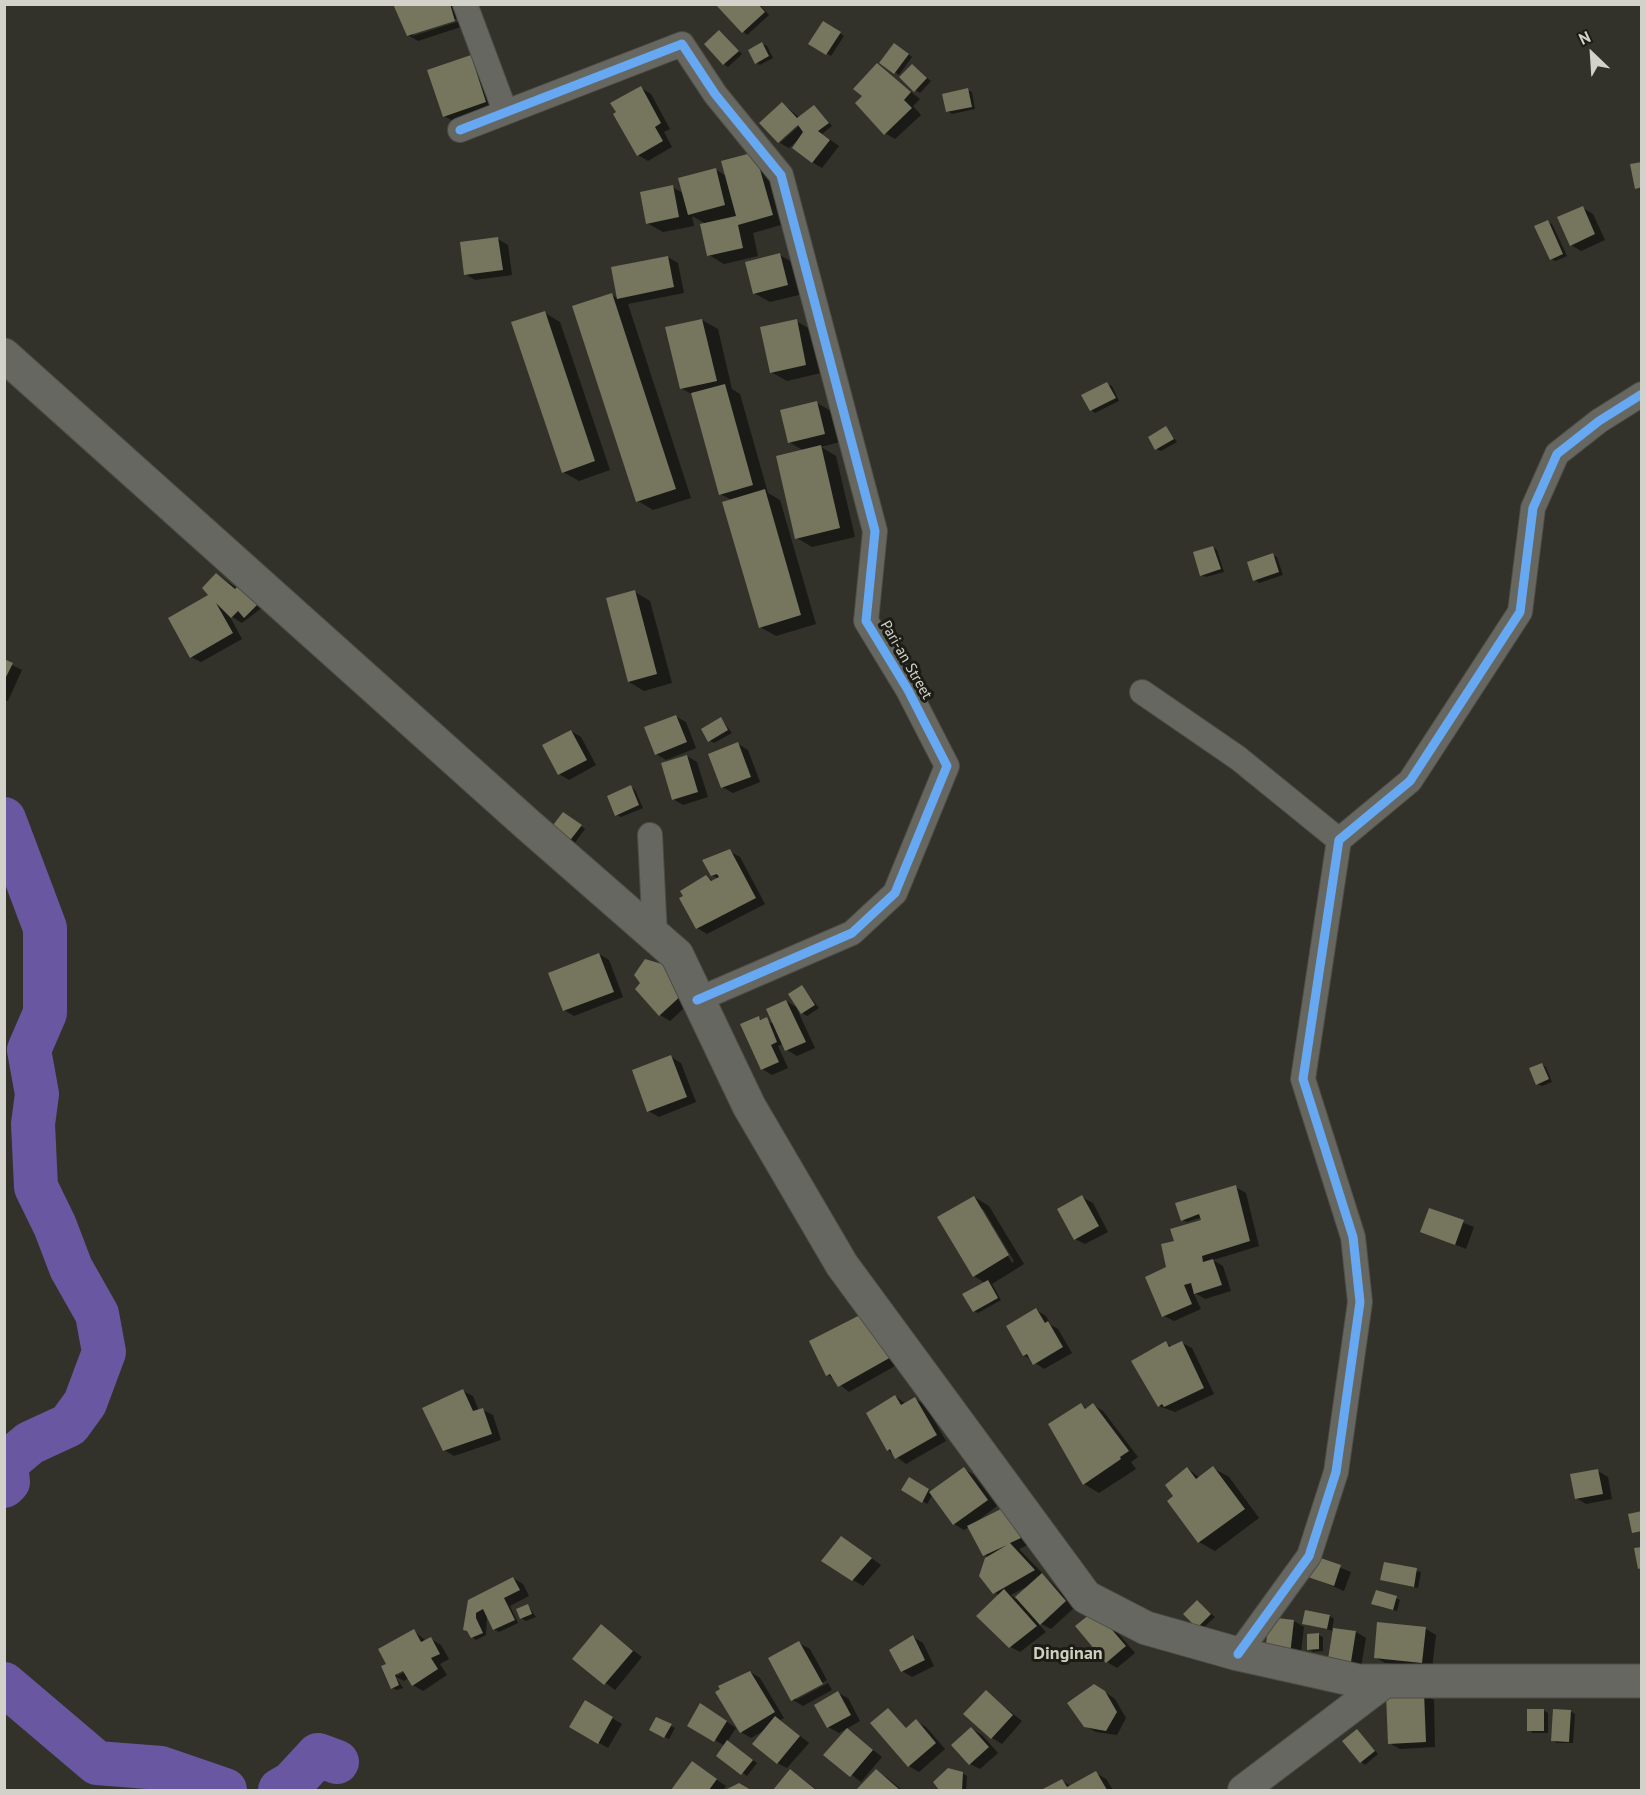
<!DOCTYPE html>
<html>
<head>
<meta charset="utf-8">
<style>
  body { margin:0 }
  #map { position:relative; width:1646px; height:1795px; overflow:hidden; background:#32322a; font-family:"PT Sans",sans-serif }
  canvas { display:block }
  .frame { position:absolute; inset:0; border:6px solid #d3d2ca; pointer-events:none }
  .north { position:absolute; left:1562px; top:24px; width:60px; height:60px; -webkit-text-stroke:4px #1c1c16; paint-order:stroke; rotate:335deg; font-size:16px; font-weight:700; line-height:24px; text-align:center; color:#d3d2ca }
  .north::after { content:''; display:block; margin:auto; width:21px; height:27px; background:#d3d2ca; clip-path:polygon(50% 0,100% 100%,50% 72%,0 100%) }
</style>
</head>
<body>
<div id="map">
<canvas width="1646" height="1795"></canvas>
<div class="frame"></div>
<div class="north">N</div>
</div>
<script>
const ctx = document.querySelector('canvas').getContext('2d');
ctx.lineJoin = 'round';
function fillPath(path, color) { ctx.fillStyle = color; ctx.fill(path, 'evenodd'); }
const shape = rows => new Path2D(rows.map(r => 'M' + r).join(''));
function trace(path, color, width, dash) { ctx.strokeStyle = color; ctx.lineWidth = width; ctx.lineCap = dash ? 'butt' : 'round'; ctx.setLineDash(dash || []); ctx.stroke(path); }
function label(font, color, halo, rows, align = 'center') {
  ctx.font = font + ' "PT Sans",sans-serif'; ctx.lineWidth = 6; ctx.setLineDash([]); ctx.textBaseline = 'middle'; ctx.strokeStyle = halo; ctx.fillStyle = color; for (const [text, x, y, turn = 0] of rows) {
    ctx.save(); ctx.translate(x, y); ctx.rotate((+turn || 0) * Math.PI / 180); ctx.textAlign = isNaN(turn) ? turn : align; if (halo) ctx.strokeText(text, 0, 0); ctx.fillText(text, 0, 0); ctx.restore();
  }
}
fillPath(shape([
  [395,4,458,4,462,17,413,33,413,36,463,20,464,26,418,41,408,35],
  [718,4,759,4,769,15,747,35],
  [824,23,844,36,831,56,810,44],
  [719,32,742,54,728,67,724,64],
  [762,44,767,46,773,58,760,65,756,62],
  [899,47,912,57,899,75,895,72],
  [470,57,480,62,496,108,455,122,444,116],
  [877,65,920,99,913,106,921,115,895,139,885,133,864,96],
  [912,66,931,81,920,93,915,90],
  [641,88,651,94,670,129,664,132,672,147,648,161,638,155],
  [967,90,972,92,975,109,952,114,948,111],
  [783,104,800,118,814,106,832,126,822,134,839,146,822,168,812,162,798,140,789,148,780,143,799,126],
  [770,162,788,223,753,233,758,256,724,264,709,255,706,224,692,216,694,226,663,232,647,223,672,187,683,193,715,169,726,176],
  [1583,208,1593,214,1605,240,1581,251,1571,245],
  [1548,222,1552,224,1567,256,1556,261,1551,259],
  [498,239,508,245,512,275,475,280,465,274],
  [780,255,795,264,803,294,770,302,754,293],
  [668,257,678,263,684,293,628,304,691,498,653,510,638,501,612,295,619,299,613,269],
  [545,313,560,322,610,470,579,481,563,472],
  [702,320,718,329,732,389,740,394,768,493,780,500,816,624,776,636,760,627,732,500,720,494,693,395,681,388],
  [796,321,812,330,821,373,787,381,771,372],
  [1107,384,1112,386,1119,401,1095,413,1091,410],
  [817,403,833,412,840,442,821,447,836,456,855,537,812,547,797,538,804,451,789,442],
  [1166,428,1177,442,1161,451,1156,449],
  [1213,547,1217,550,1224,572,1206,577,1202,575],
  [1272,555,1277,557,1283,575,1259,583,1255,580],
  [217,574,263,607,242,623,229,615,242,639,201,662,191,657],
  [635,592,650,601,672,683,644,691,629,682],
  [4,661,22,670,8,701,4,700],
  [675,716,686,722,696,748,666,760,656,754],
  [721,719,732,733,714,743,710,741],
  [571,731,581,737,596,765,569,780,559,774],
  [738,744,748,750,760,782,733,793,722,787],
  [687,756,697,762,708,797,683,805,673,799],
  [631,787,635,790,643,808,621,817,617,815],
  [568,816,585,829,574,844,569,841],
  [729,851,740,857,765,904,707,934,697,928,706,877,714,881,719,879,712,875],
  [599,954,609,960,623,997,574,1016,564,1010],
  [661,965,672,972,694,999,670,1021,660,1015],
  [802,987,819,1008,807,1016,802,1013],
  [786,1001,796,1007,815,1048,797,1056,787,1050,784,1043,778,1046,788,1068,772,1075,762,1069,758,1018,774,1024],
  [671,1057,681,1063,696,1102,659,1117,648,1111],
  [1542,1065,1546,1067,1552,1082,1542,1086,1537,1084],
  [1235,1187,1246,1193,1259,1246,1213,1260,1223,1266,1231,1291,1205,1299,1193,1292,1201,1309,1174,1321,1164,1316,1168,1268,1176,1242,1202,1221,1202,1217,1187,1222,1182,1220],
  [974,1197,989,1206,1024,1264,992,1284,1001,1300,978,1313,974,1311,985,1283,974,1276],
  [980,1209,983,1209,1014,1261,1012,1263],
  [1082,1197,1093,1203,1108,1232,1085,1244,1075,1239],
  [1430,1210,1474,1227,1466,1249,1422,1231],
  [1036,1310,1046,1316,1051,1325,1058,1329,1072,1353,1044,1369,1024,1355,1008,1326],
  [862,1316,902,1362,849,1392,827,1374],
  [1166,1343,1172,1347,1182,1343,1192,1348,1214,1394,1175,1412,1159,1406],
  [463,1391,473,1396,479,1411,483,1410,493,1415,501,1440,454,1456,444,1450],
  [895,1396,906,1404,915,1399,925,1405,946,1441,906,1464,888,1450],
  [1081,1405,1088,1409,1093,1405,1103,1411,1138,1457,1131,1462,1136,1469,1099,1493,1084,1484],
  [1187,1468,1200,1478,1213,1468,1229,1477,1259,1518,1215,1551,1199,1542,1175,1497],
  [964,1469,974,1475,997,1506,976,1522,1003,1510,1030,1544,1019,1549,1075,1607,1051,1629,1037,1622,1046,1632,1020,1652,1009,1646,999,1596,981,1576,987,1557,969,1527,964,1530,954,1524,933,1494,927,1504,903,1490,910,1479,932,1492],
  [1028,1586,1016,1599,1011,1595],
  [1598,1471,1608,1477,1612,1499,1586,1504,1576,1498],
  [852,1544,881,1565,863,1586,853,1580],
  [1313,1557,1351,1572,1344,1591,1306,1575],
  [1385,1564,1421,1572,1418,1588,1382,1580],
  [513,1578,523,1584,529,1596,510,1606,518,1623,499,1632,494,1629,487,1614,486,1635,476,1640,472,1637,469,1601],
  [1396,1598,1400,1600,1397,1611,1377,1606],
  [1201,1605,1215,1617,1202,1629,1185,1614],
  [528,1606,536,1617,526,1621,521,1618],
  [1306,1611,1330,1616,1334,1619,1332,1629,1356,1632,1366,1638,1360,1673,1339,1670,1334,1631,1304,1624],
  [1105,1618,1135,1653,1117,1668,1107,1662,1077,1627],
  [1294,1621,1304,1627,1300,1660,1277,1658],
  [1379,1624,1426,1629,1436,1635,1432,1668,1385,1663,1375,1657],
  [601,1626,642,1657,615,1690,574,1659],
  [414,1631,426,1641,431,1639,441,1645,449,1659,440,1664,447,1675,423,1691,413,1685,409,1678,404,1681,396,1677,403,1688,397,1690,392,1688,388,1665],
  [410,1669,397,1676,397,1672],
  [1318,1635,1323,1637,1323,1651,1313,1652,1309,1649],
  [913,1637,923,1643,934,1666,912,1677,902,1671],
  [799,1643,810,1649,827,1680,796,1697,796,1700,828,1683,832,1690,803,1706,793,1700],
  [750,1672,760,1678,784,1718,780,1720,809,1743,787,1768,777,1763,765,1730,751,1738,741,1732],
  [986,1692,1022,1721,1002,1744,992,1738],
  [1105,1692,1115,1699,1126,1718,1117,1735,1096,1732,1085,1726],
  [838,1693,848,1698,860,1721,839,1733,828,1727],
  [1423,1694,1434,1700,1435,1747,1400,1749,1389,1743],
  [585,1702,622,1724,608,1748,571,1727],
  [888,1709,907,1729,916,1721,926,1727,945,1749,919,1772,909,1766],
  [1543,1710,1548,1713,1548,1733,1533,1733,1529,1730],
  [711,1711,736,1728,727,1742,757,1763,747,1776,718,1755,725,1746,689,1725],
  [1570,1711,1575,1714,1573,1743,1557,1743,1552,1740],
  [657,1719,675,1728,669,1739,651,1730],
  [847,1729,882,1757,861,1782,825,1754],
  [972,1729,982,1735,998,1753,980,1769,970,1764],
  [1357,1731,1378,1754,1365,1765,1361,1762],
  [692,1763,726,1786,723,1790,673,1790],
  [790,1771,800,1777,817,1790,775,1790],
  [876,1771,886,1777,902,1790,858,1790],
  [1096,1773,1106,1779,1113,1790,1044,1790,1062,1781,1071,1786],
  [963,1774,967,1776,966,1790,941,1790,935,1782]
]), '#0007');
trace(shape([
  [4,819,45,928,45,1013,29,1050,37,1094,33,1124,36,1187,55,1226,71,1268,97,1314,104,1352,85,1403,69,1425,30,1443,6,1463,8,1482,4,1486],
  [4,1684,97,1763,161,1768,225,1790],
  [280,1790,292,1783,318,1755,337,1762]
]), '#6957a1', 44);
fillPath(shape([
  [393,4,450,4,455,21,407,36],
  [716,5,759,5,765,12,742,33],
  [823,21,841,32,826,55,808,44],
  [719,30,739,51,723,65,704,44],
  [762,42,769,56,755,64,748,50],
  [894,43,909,54,894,74,879,63],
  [471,55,486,102,443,117,427,70],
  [877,63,911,92,904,100,912,108,884,135,855,103,862,96,853,89],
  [912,64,927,78,914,92,899,77],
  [641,86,661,123,655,127,663,141,637,156,613,114,616,112,610,103],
  [968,88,972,107,946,112,942,94],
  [782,102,797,118,814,105,829,123,818,131,830,140,812,163,792,148,803,132,798,125,778,143,759,123],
  [755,152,773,215,738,225,743,248,707,256,700,224,736,216,721,161],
  [1642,162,1642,187,1635,189,1630,164],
  [716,168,725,205,688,215,678,178],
  [673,185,679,217,646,224,640,192],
  [1583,206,1595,234,1570,246,1557,217],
  [1548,220,1563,254,1550,260,1534,226],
  [498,237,503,270,464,275,460,242],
  [780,253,788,285,753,294,745,262],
  [668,256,674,287,617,299,611,267],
  [612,293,676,489,636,502,572,306],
  [545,311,595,461,562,473,511,322],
  [702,319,717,381,680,389,665,327],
  [797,319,806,365,770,373,760,327],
  [1107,382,1116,398,1090,411,1081,395],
  [725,384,753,485,719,495,691,393],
  [817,401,825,434,788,443,780,410],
  [1166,426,1174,439,1155,450,1148,437],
  [821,445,840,528,795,539,776,456],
  [765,489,801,615,759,628,722,502],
  [1213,546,1221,569,1200,576,1193,552],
  [1273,553,1279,572,1253,581,1247,562],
  [216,573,235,589,240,584,259,603,244,618,238,611,231,618,216,603,233,633,190,658,168,618,208,595,202,588],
  [635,590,657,674,628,682,606,598],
  [4,659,13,663,4,681],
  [676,715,687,742,655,755,644,727],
  [721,717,728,730,708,742,701,729],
  [571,730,587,760,558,775,542,745],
  [738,742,751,777,721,788,708,754],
  [687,755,698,792,672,800,661,763],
  [631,785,639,805,615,816,607,796],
  [563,812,582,825,568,843,550,829],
  [730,849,756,898,696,929,679,898,683,896,680,891,706,875,711,881,719,877,717,874,711,876,702,860],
  [599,953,614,992,563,1011,548,973],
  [645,959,662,964,684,993,659,1016,635,989,640,983,634,975],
  [802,985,815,1005,801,1014,788,994],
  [786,1000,806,1042,785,1051,766,1009],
  [759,1016,760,1020,767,1017,777,1042,771,1045,779,1062,761,1070,740,1024],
  [671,1055,687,1097,647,1112,632,1070],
  [1542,1063,1549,1079,1536,1085,1529,1068],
  [1236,1185,1250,1241,1202,1256,1203,1262,1213,1259,1222,1285,1194,1294,1191,1283,1184,1285,1192,1304,1162,1317,1145,1277,1166,1267,1161,1244,1174,1241,1170,1229,1201,1220,1199,1214,1181,1221,1175,1203],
  [1082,1195,1099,1226,1074,1240,1057,1209],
  [974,1196,1009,1255,973,1277,937,1217],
  [1429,1208,1464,1220,1455,1245,1420,1232],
  [988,1280,998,1298,973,1312,962,1294],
  [1036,1308,1045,1323,1048,1321,1063,1347,1033,1365,1027,1354,1023,1356,1006,1326],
  [862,1314,893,1356,838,1387,830,1374,826,1376,809,1341],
  [1166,1341,1169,1347,1182,1341,1204,1388,1164,1407,1162,1404,1158,1407,1131,1361],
  [463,1389,473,1411,483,1408,492,1434,443,1451,422,1408],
  [895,1395,901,1405,915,1397,937,1435,895,1459,890,1449,887,1451,866,1413],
  [1081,1403,1085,1409,1093,1403,1129,1451,1120,1457,1121,1459,1083,1485,1048,1424],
  [1213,1466,1245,1509,1198,1543,1167,1501,1173,1496,1165,1485,1187,1467,1196,1479],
  [964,1467,988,1500,953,1525,929,1492],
  [1598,1469,1603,1494,1575,1499,1570,1474],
  [909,1477,929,1489,922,1503,901,1490],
  [1003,1508,1021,1538,1010,1543,1035,1570,993,1594,979,1576,985,1558,1007,1545,983,1556,967,1526],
  [1642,1511,1642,1531,1632,1533,1628,1514],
  [841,1536,872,1558,852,1581,821,1561],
  [1642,1547,1642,1568,1638,1569,1634,1548],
  [1312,1555,1341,1565,1334,1586,1305,1576],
  [1384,1562,1417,1568,1414,1587,1380,1580],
  [1042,1573,1066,1601,1040,1625,1015,1597],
  [513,1577,520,1590,504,1598,515,1620,493,1630,483,1609,476,1613,476,1618,483,1633,471,1638,467,1631,463,1630,468,1600],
  [1004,1589,1037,1626,1009,1648,976,1616],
  [1376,1590,1397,1596,1393,1610,1371,1604],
  [1197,1600,1211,1614,1197,1628,1183,1614],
  [528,1604,532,1614,520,1619,516,1609],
  [1095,1610,1126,1646,1106,1663,1075,1626],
  [1305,1610,1330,1615,1327,1629,1302,1624],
  [1269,1617,1294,1620,1290,1655,1265,1653],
  [1377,1622,1426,1627,1422,1663,1374,1658],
  [601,1624,633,1651,604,1685,572,1659],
  [1333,1628,1356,1631,1350,1668,1327,1665],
  [414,1629,421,1642,431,1637,440,1654,431,1658,438,1669,412,1686,403,1671,395,1675,399,1685,391,1689,381,1666,386,1664,378,1649],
  [1319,1633,1319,1649,1307,1650,1307,1634],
  [913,1635,925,1660,901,1672,889,1650],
  [799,1641,823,1684,791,1701,768,1658],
  [750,1671,775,1712,740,1733,715,1692,720,1689,718,1686],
  [1094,1684,1105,1691,1117,1712,1106,1731,1084,1727,1067,1703],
  [986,1690,1013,1715,991,1739,963,1714],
  [838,1691,851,1715,827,1728,814,1705],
  [1424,1692,1426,1742,1388,1744,1386,1694],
  [585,1700,613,1717,598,1744,569,1727],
  [700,1703,727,1721,714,1742,687,1726],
  [888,1708,906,1728,916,1719,936,1743,908,1767,870,1723],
  [1527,1709,1544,1709,1544,1731,1527,1731],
  [1553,1709,1571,1710,1569,1742,1551,1741],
  [775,1716,800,1736,777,1764,752,1744],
  [656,1717,672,1724,664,1738,649,1730],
  [971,1727,989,1747,969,1765,951,1745],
  [847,1728,873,1750,850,1777,823,1755],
  [1357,1729,1375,1751,1360,1763,1342,1741],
  [727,1740,753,1760,741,1775,716,1756],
  [692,1761,717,1779,709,1790,671,1790],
  [948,1768,963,1772,962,1790,939,1790,933,1782],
  [790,1769,816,1790,773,1790],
  [876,1769,893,1784,900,1790,856,1790],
  [1096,1771,1107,1790,1041,1790,1062,1779,1067,1787],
  [739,1783,751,1790,725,1790]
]), '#76755d');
const minor = shape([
  [465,4,505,111],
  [460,130,682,44,715,94,781,175,875,531,866,621,908,690,947,766,895,893,852,933,697,1000],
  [1142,692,1238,758,1339,840],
  [650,835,655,936],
  [1238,1654,1309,1556,1336,1472,1360,1302,1353,1237,1303,1079,1339,840,1410,781,1520,612,1533,508,1557,454,1599,421,1642,394]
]);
const tertiary = shape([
  [1243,1790,1387,1681]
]);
const secondary = shape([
  [4,355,527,824,677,955,749,1106,842,1265,1086,1597,1146,1628,1238,1654,1359,1681,1642,1681]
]);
trace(minor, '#4e4e47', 26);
trace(tertiary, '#4e4e47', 32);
trace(secondary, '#4e4e47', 35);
trace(minor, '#676761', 24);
trace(tertiary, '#676761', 30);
trace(secondary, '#676761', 33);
trace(shape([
  [460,130,682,44,715,94,781,175,875,531,866,621,908,690,947,766,895,893,852,933,697,1000],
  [1238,1654,1309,1556,1336,1472,1360,1302,1353,1237,1303,1079,1339,840,1410,781,1520,612,1533,508,1557,454,1599,421,1642,394]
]), '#66a8f1', 9);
label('15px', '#d3d2ca', '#1c1c16', [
  ["Pari-an Street",906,660,60]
]);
label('bold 18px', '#d0cfbf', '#1c1c16', [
  ["Dinginan",1068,1654]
]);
</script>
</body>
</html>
